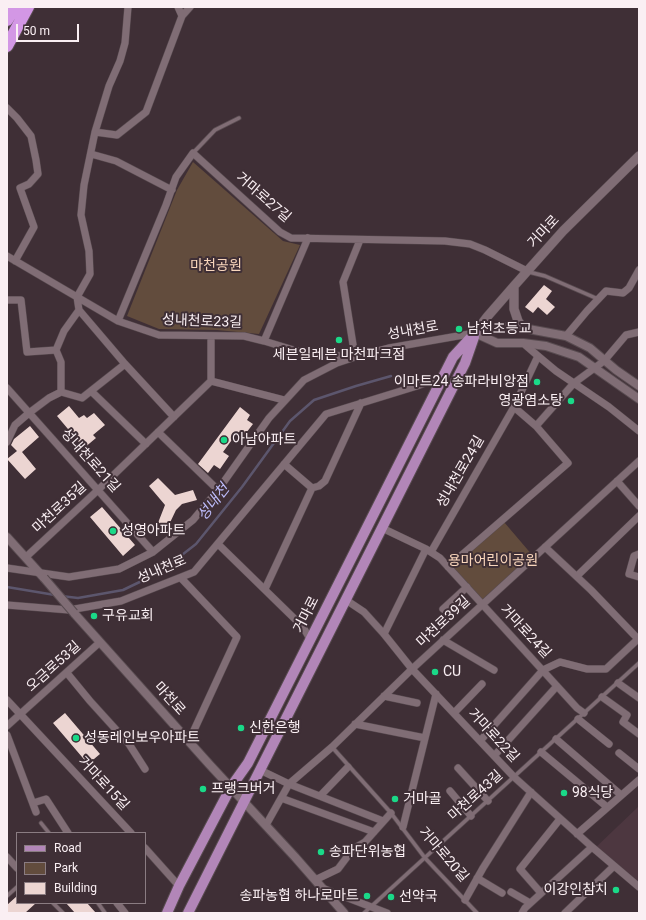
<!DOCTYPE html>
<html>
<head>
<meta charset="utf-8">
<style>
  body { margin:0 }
  #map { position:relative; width:646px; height:920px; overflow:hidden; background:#3f2f36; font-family:Roboto,sans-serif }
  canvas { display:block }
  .frame { position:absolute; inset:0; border:8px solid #faeff3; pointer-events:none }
  .legend { position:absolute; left:16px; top:832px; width:130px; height:72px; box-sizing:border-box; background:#3f2f36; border:1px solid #8a7c82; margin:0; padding:5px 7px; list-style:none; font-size:12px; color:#faeff3 }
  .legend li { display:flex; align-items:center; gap:8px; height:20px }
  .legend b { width:20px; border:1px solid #8a7c82 }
  .scale { position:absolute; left:16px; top:24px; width:63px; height:18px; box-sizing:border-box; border:2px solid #faeff3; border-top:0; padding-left:5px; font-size:12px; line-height:14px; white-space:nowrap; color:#faeff3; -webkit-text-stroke:3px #3f2f36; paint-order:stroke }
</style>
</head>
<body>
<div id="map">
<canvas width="646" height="920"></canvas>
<div class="frame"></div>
<ul class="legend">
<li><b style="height:5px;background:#b286b8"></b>Road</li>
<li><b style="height:11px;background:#624c3d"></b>Park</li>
<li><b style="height:11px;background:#ecd5d2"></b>Building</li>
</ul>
<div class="scale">50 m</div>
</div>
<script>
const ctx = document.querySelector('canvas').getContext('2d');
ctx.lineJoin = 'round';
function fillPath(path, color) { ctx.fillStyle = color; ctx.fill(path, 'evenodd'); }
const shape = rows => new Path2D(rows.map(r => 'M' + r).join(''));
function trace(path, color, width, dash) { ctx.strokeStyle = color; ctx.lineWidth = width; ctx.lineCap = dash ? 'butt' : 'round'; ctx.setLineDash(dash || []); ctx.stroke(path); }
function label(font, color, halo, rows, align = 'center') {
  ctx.font = font + ' Roboto,"Noto Sans KR",sans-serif'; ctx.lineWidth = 4; ctx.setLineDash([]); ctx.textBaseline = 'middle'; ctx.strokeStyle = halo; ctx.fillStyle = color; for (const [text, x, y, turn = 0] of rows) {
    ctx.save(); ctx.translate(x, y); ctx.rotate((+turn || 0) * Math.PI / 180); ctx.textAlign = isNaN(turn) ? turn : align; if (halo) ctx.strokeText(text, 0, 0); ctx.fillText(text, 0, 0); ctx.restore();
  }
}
fillPath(shape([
  [639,806,639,887,594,849]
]), '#4d3740');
fillPath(shape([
  [193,162,283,241,300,245,259,334,217,330,159,329,127,316,177,190],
  [504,522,533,556,482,600,452,567]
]), '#624c3d');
trace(shape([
  [7,587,55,595],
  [61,596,78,598,123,590,148,578,164,569,196,544,242,487,290,421,314,400,356,386,391,376]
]), '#5c566d', 2.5);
fillPath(shape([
  [544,285,552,291,546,299,555,307,547,315,538,307,533,313,525,307],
  [69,406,79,418,84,415,87,418,94,413,105,425,93,435,96,438,84,448,57,416],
  [240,407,250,415,247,420,253,424,243,437,237,433,223,452,229,456,220,469,214,465,208,473,198,464],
  [30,426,39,437,22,452,36,469,25,479,7,459,17,451,11,445,14,439],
  [158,478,175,495,193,490,197,500,182,504,176,510,166,531,156,528,165,505,149,486],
  [102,507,135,545,123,556,90,517],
  [65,713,100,754,88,764,53,723],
  [17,896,17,903,36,903,25,913,7,913,7,905],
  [66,903,87,903,96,913,75,913]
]), '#ecd5d2');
const service = shape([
  [193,153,215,130,239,118],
  [529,272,545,276,598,299],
  [332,747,391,813,425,858,477,913],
  [41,823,49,833],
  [7,896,17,887],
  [53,903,63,913],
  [98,903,105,913],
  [364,913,639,663]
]);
const minor = shape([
  [128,7,125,43,120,61,109,86,95,132,117,135,146,112,182,16,190,7],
  [178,7,182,16],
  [7,108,17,118,31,136,36,160,38,174,29,184,20,188,34,227,15,261],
  [95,132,84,185,81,215,89,251,90,274,77,297,79,310,125,364,174,417],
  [91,154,116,161,172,190],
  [7,256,118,321,159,335,244,336,264,341,297,351,320,355,351,356],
  [7,300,21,300,27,352,56,350],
  [118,321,166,205,176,177,193,153,280,232,291,238,445,241,470,244,485,250,527,271],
  [566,336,587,311,606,291,623,293,629,288,639,270],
  [264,341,308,238],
  [523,343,538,356,556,371,609,407,639,431],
  [355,357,343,282,360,240],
  [211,381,284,400],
  [7,388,153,552],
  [91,391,146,444],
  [61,392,61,362,56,350,64,331,79,310],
  [536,426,574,383,604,361,626,335,639,332],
  [158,432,218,490],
  [7,442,15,425,29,413,49,398,61,392,82,398,125,364],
  [284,464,312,488],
  [617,481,639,506],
  [382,528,426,549,440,558,577,708,584,713],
  [218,544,303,627,310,639],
  [545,547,591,590,639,640],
  [431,552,514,407,538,356],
  [639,554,634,556,629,574,639,577],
  [26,557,98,490,211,381,211,336],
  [448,567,568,463,536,426,514,407],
  [7,568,69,577,119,569,153,552,193,520,218,490,269,418,304,380,337,363,355,357,389,348,475,333],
  [577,576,639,516],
  [181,578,237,637,189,741],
  [265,589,312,488,319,486,325,481,361,403],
  [346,600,364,612,384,634,412,669,514,777,592,847,639,887],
  [7,605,69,610,121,601,194,572,326,414,417,386,444,376],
  [443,609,467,587],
  [384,634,426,549],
  [443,640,494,670],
  [67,673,90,701,129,744,145,769],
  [618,683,639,698],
  [384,696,417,703],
  [602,697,627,715,623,722,639,734],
  [7,700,131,833],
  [454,713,482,684],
  [578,719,609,744],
  [355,724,425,738],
  [7,726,100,642],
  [7,735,36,812],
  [556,739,621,795],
  [480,741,543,670,560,662,587,669,606,669,638,639],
  [541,752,607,807],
  [619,753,639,769],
  [494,756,557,686],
  [458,768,488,801],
  [260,770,289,784,383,821],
  [450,791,471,816],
  [320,796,348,767],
  [281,798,374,832],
  [33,803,46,799,68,833],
  [266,825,289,784,332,747,412,669,639,461],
  [403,827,436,694],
  [577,834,639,780],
  [145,848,179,886],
  [7,857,17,868],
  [477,878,502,893],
  [315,880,338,869,353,849,365,842,391,813],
  [322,888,387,913],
  [511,892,530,903],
  [541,893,520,869,560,819],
  [465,900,483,868,531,792],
  [117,903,125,913],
  [522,913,525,908,592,847],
  [565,913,614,866]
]);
const tertiary = shape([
  [475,333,497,343,523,343,546,346,579,357,639,399],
  [475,333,506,327,523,328,566,336,590,348,616,370,639,386],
  [7,537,44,578],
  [74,613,209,764,295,857,344,913]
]);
const secondary = shape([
  [514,286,514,309,518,321,523,328],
  [475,333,487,317,514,286,563,231,639,156]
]);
const primary = shape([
  [167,913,179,886,231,787,248,763,453,357,475,333],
  [188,913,465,363,474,337]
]);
const motorway = shape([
  [7,20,15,7],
  [7,46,28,7]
]);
trace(service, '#584b50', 5);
trace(minor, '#584b50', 8);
trace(tertiary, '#584b50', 10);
trace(secondary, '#584b50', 10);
trace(primary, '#584b50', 12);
trace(motorway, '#584b50', 14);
trace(service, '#806d75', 3.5);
trace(minor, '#806d75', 7);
trace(tertiary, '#806d75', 8);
trace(secondary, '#806d75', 9);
trace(primary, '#b286b8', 10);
trace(motorway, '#d397e5', 12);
const tertiaryBridge = shape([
  [44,578,74,613]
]);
trace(tertiaryBridge, '#584b50', 10, []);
trace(tertiaryBridge, '#806d75', 8);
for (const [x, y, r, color] of [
  [459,329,4,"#1ad988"],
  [339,340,4,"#1ad988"],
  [537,382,4,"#1ad988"],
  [571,401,4,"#1ad988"],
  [224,440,4,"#1ad988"],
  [113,531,4,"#1ad988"],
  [94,616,4,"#1ad988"],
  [435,672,4,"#1ad988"],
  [241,728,4,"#1ad988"],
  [76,738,4,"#1ad988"],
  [203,789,4,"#1ad988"],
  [564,793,4,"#1ad988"],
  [395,799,4,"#1ad988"],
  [321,852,4,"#1ad988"],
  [616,890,4,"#1ad988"],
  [367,896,4,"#1ad988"],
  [391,897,4,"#1ad988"]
]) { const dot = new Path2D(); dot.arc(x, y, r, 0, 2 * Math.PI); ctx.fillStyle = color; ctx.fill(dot); trace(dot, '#3f2f36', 1.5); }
label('14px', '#faeff3', '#3f2f36', [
  ["거마로27길",263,198,41],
  ["거마로",544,232,-47],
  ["성내천로23길",202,322,2],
  ["성내천로",413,331,-10],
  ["성내천로21길",90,461,48],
  ["성내천로24길",461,472,-60],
  ["마천로35길",60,508,-43],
  ["성내천로",162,570,-23],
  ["거마로",307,615,-63],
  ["마천로39길",444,622,-43],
  ["거마로24길",525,632,47],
  ["오금로53길",54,667,-42],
  ["마천로",169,699,48],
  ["거마로22길",493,736,47],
  ["거마로15길",103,784,47],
  ["마천로43길",476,796,-42],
  ["거마로20길",443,855,49]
]);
label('14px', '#f9d6bc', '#3f2f36', [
  ["마천공원",216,266],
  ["용마어린이공원",493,561]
]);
label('14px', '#faeff3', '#3f2f36', [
  ["남천초등교",467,329],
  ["세븐일레븐 마천파크점",339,355,"center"],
  ["이마트24 송파라비앙점",529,382,"right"],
  ["영광염소탕",563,401,"right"],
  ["아남아파트",232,440],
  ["성영아파트",121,531],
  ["구유교회",102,616],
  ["CU",443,672],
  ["신한은행",249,728],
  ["성동레인보우아파트",84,738],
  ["프랭크버거",211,789],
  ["98식당",572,793],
  ["거마골",403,799],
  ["송파단위농협",329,852],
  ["이강인참치",608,890,"right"],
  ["송파농협 하나로마트",359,896,"right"],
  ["선약국",399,897]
], 'left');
label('italic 15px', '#bdbcfa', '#3f2f36', [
  ["성내천",214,503,-52]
]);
</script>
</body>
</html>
